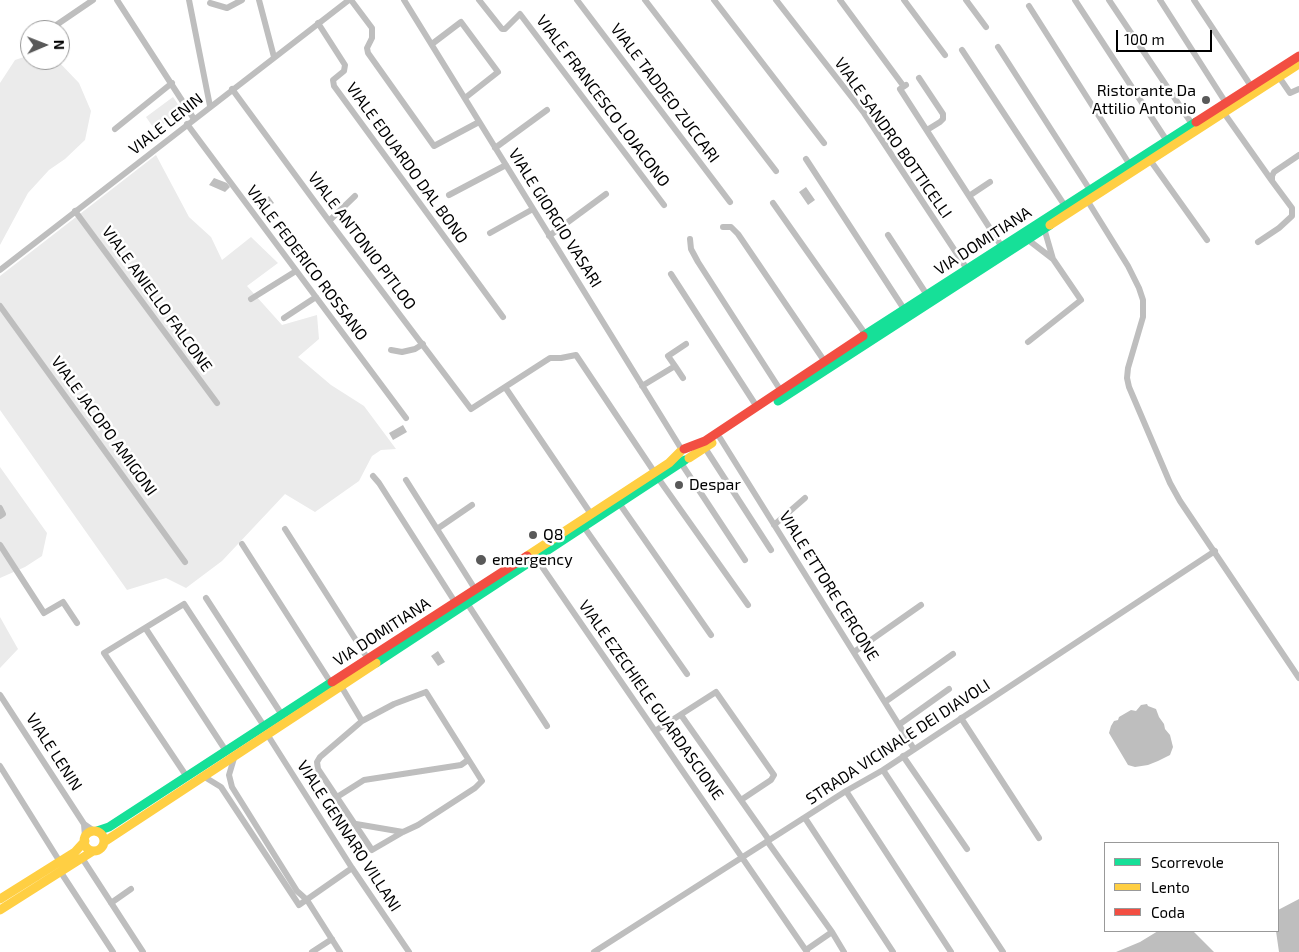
<!DOCTYPE html>
<html>
<head>
<meta charset="utf-8">
<style>
  body { margin:0 }
  #map { position:relative; width:1299px; height:952px; overflow:hidden; background:#fff; font-family:"Exo 2",sans-serif }
  canvas { display:block }
  .legend { position:absolute; left:1104px; top:842px; width:175px; height:90px; box-sizing:border-box; background:#fff; border:1px solid #999; margin:0; padding:6px 9px; list-style:none; font-size:15px; color:#000 }
  .legend li { display:flex; align-items:center; gap:10px; height:25px }
  .legend b { width:25px; border:1px solid #999 }
  .north { position:absolute; left:20px; top:20px; width:50px; height:50px; box-sizing:border-box; background:#fff; border:1px solid #999; border-radius:50%; rotate:89deg; font-size:14px; font-weight:700; line-height:20px; text-align:center; color:#000 }
  .north::after { content:''; display:block; margin:auto; width:18px; height:22px; background:#595959; clip-path:polygon(50% 0,100% 100%,50% 72%,0 100%) }
  .scale { position:absolute; left:1116px; top:30px; width:96px; height:22px; box-sizing:border-box; border:2px solid #000; border-top:0; padding-left:6px; font-size:15px; line-height:18px; white-space:nowrap; color:#000; -webkit-text-stroke:4px #fff; paint-order:stroke }
</style>
</head>
<body>
<div id="map">
<canvas width="1299" height="952"></canvas>
<ul class="legend">
<li><b style="height:6px;background:#16e098"></b>Scorrevole</li>
<li><b style="height:6px;background:#ffcf43"></b>Lento</li>
<li><b style="height:6px;background:#f24e42"></b>Coda</li>
</ul>
<div class="north">N</div>
<div class="scale">100 m</div>
</div>
<script>
const ctx = document.querySelector('canvas').getContext('2d');
ctx.lineJoin = 'round';
function fillPath(path, color) { ctx.fillStyle = color; ctx.fill(path, 'evenodd'); }
const shape = rows => new Path2D(rows.map(r => 'M' + r).join(''));
function trace(path, color, width, dash) { ctx.strokeStyle = color; ctx.lineWidth = width; ctx.lineCap = dash ? 'butt' : 'round'; ctx.setLineDash(dash || []); ctx.stroke(path); }
function label(font, color, halo, rows, align = 'center') {
  ctx.font = font + ' "Exo 2",sans-serif'; ctx.lineWidth = 5; ctx.setLineDash([]); ctx.textBaseline = 'middle'; ctx.strokeStyle = halo; ctx.fillStyle = color; for (const [text, x, y, turn = 0] of rows) {
    ctx.save(); ctx.translate(x, y); ctx.rotate((+turn || 0) * Math.PI / 180); ctx.textAlign = isNaN(turn) ? turn : align; if (halo) ctx.strokeText(text, 0, 0); ctx.fillText(text, 0, 0); ctx.restore();
  }
}
fillPath(shape([
  [30,55,30,60,57,60,79,83,91,111,85,140,65,159,49,170,28,193,0,245,0,83,15,60],
  [173,97,182,110,155,130,146,117],
  [156,155,189,217,211,237,222,260,251,237,278,263,247,286,282,325,317,315,319,339,298,357,331,385,364,406,396,449,381,450,372,456,359,481,315,512,285,494,222,561,186,588,166,578,127,590,0,410,0,276],
  [0,467,47,533,42,556,25,567,0,578],
  [0,617,18,649,0,668]
]), '#ebebeb');
fillPath(shape([
  [214,178,227,183,230,187,225,192,209,185],
  [806,187,815,200,808,205,799,192],
  [269,196,274,203,262,212,257,205],
  [403,425,407,432,393,440,389,433],
  [438,651,445,662,438,666,431,656],
  [1147,704,1148,706,1156,709,1159,717,1164,724,1165,729,1170,735,1173,747,1170,755,1158,761,1148,765,1135,767,1128,765,1109,733,1111,726,1114,721,1118,720,1119,717,1131,710,1136,711,1141,705],
  [1299,899,1299,952,1279,952,1276,931,1278,931,1278,910],
  [1158,931,1193,931,1214,952,1116,952,1140,942]
]), '#bebebe');
trace(shape([
  [117,0,194,119],
  [189,0,210,106],
  [259,0,274,57],
  [351,0,372,28,372,38,367,48,368,53,434,146,479,122],
  [404,0,682,450],
  [479,0,502,29,505,29,520,14,664,205],
  [577,0,730,202],
  [645,0,776,171],
  [714,0,824,143],
  [776,0,864,113,967,269],
  [840,0,902,84],
  [904,0,945,55],
  [966,0,986,27],
  [1075,0,1167,141],
  [1109,0,1192,124],
  [1160,0,1226,103],
  [1194,0,1251,86],
  [210,3,227,8,242,0],
  [1029,6,1130,165],
  [318,23,345,65,344,71,333,80,334,86,503,317],
  [49,30,93,0],
  [432,44,461,22,498,72,465,98],
  [998,47,1090,190],
  [962,50,1065,206],
  [1279,77,1290,93,1299,89],
  [919,78,943,114,943,119,940,122,927,130],
  [906,85,900,89,1002,247],
  [232,89,329,221,471,409,505,387,591,514],
  [1224,113,1272,181],
  [187,124,406,418],
  [115,129,172,83],
  [495,148,547,110],
  [806,159,904,309],
  [1150,160,1207,240],
  [449,195,506,165],
  [969,196,990,182],
  [1087,200,1128,266,1139,288,1143,300,1143,317,1128,368,1127,378,1129,387,1170,483,1180,501,1299,678],
  [773,203,866,335],
  [75,211,217,403],
  [329,221,355,196],
  [723,227,731,227,738,234,825,362],
  [490,233,533,209],
  [888,235,927,295],
  [549,236,606,194],
  [690,239,691,249,698,262,781,391],
  [1027,239,1053,259,1044,228],
  [1258,242,1279,228,1292,216,1292,208,1272,181,1272,176,1274,172,1299,155],
  [0,270,349,0],
  [671,274,757,407],
  [251,299,296,271],
  [0,306,185,562],
  [284,318,316,297],
  [1028,342,1081,300,1053,259],
  [391,350,402,352,415,349,423,344],
  [675,366,668,356,686,344],
  [642,386,675,366,683,378],
  [505,387,550,358,561,358,576,355,655,473],
  [720,438,914,749],
  [705,448,771,550],
  [681,463,745,560],
  [373,476,379,483,455,602],
  [658,478,748,605],
  [406,480,475,589],
  [619,503,711,635],
  [0,508,3,514,0,516],
  [774,525,805,498],
  [584,527,687,674],
  [285,529,368,659],
  [437,529,472,505],
  [242,544,331,683],
  [0,545,44,613,63,602,77,623],
  [536,558,807,952],
  [206,598,282,715],
  [467,603,547,726],
  [146,629,226,751],
  [854,652,921,605],
  [341,686,362,721],
  [426,692,482,781,475,788,418,825,403,832,372,850,318,769,317,762,320,757,362,721,394,704,426,692],
  [0,695,84,824,94,831],
  [885,702,953,654],
  [681,715,769,840],
  [961,718,1039,838],
  [900,724,949,689],
  [655,731,716,692,774,775,771,780,741,800],
  [267,734,352,868,409,952],
  [235,755,229,775,232,787,297,891,307,900,340,952],
  [903,756,967,849],
  [0,766,60,862],
  [883,770,1003,952],
  [203,776,221,787,299,905,352,868],
  [187,777,104,653,184,604,264,726],
  [846,791,951,952],
  [337,797,364,780,461,765,468,760],
  [805,818,893,952],
  [84,824,85,837],
  [356,824,403,832],
  [767,841,832,932,844,952],
  [82,858,143,952],
  [60,871,113,952],
  [111,903,131,889],
  [806,950,832,932],
  [312,952,332,939],
  [594,952,846,791,883,770,1215,551]
]), '#bebebe', 6);
trace(shape([
  [863,336,1196,122],
  [778,401,1050,225],
  [376,663,685,460],
  [97,831,109,827,332,682]
]), '#16e098', 9);
trace(shape([
  [1050,225,1299,64],
  [689,458,712,443],
  [527,556,669,463,680,452],
  '84 841a10 10 0 1 1 20 0a10 10 0 1 1-20 0Z',
  [104,842,376,663],
  [0,899,75,852,85,841],
  [0,910,93,851]
]), '#ffcf43', 9);
trace(shape([
  [1196,122,1299,56],
  [684,449,705,441,863,336],
  [332,682,527,556]
]), '#f24e42', 9);
for (const [x, y, r, color] of [
  [1206,100,5,"#595959"],
  [679,485,5,"#595959"],
  [533,535,5,"#595959"],
  [481,560,6,"#595959"]
]) { const dot = new Path2D(); dot.arc(x, y, r, 0, 2 * Math.PI); ctx.fillStyle = color; ctx.fill(dot); trace(dot, '#fff', 2); }
label('16px', '#000', '#fff', [
  ["Ristorante Da",1196,91,"right"],
  ["Attilio Antonio",1196,109,"right"],
  ["Despar",689,485],
  ["Q8",543,535],
  ["emergency",492,560]
], 'left');
label('16px', '#000', '#fff', [
  ["VIALE TADDEO ZUCCARI",665,93,53],
  ["VIALE FRANCESCO LOJACONO",603,101,53],
  ["VIALE LENIN",166,124,-38],
  ["VIALE SANDRO BOTTICELLI",893,138,55],
  ["VIALE EDUARDO DAL BONO",407,163,54],
  ["VIALE GIORGIO VASARI",555,218,58],
  ["VIALE ANTONIO PITLOO",362,241,53],
  ["VIA DOMITIANA",983,241,-33],
  ["VIALE FEDERICO ROSSANO",307,263,53],
  ["VIALE ANIELLO FALCONE",157,299,54],
  ["VIALE JACOPO AMIGONI",104,426,54],
  ["VIALE ETTORE CERCONE",829,586,58],
  ["VIA DOMITIANA",382,632,-33],
  ["VIALE EZECHIELE GUARDASCIONE",651,700,55],
  ["STRADA VICINALE DEI DIAVOLI",898,742,-33],
  ["VIALE LENIN",54,752,57],
  ["VIALE GENNARO VILLANI",349,836,57]
]);
</script>
</body>
</html>
